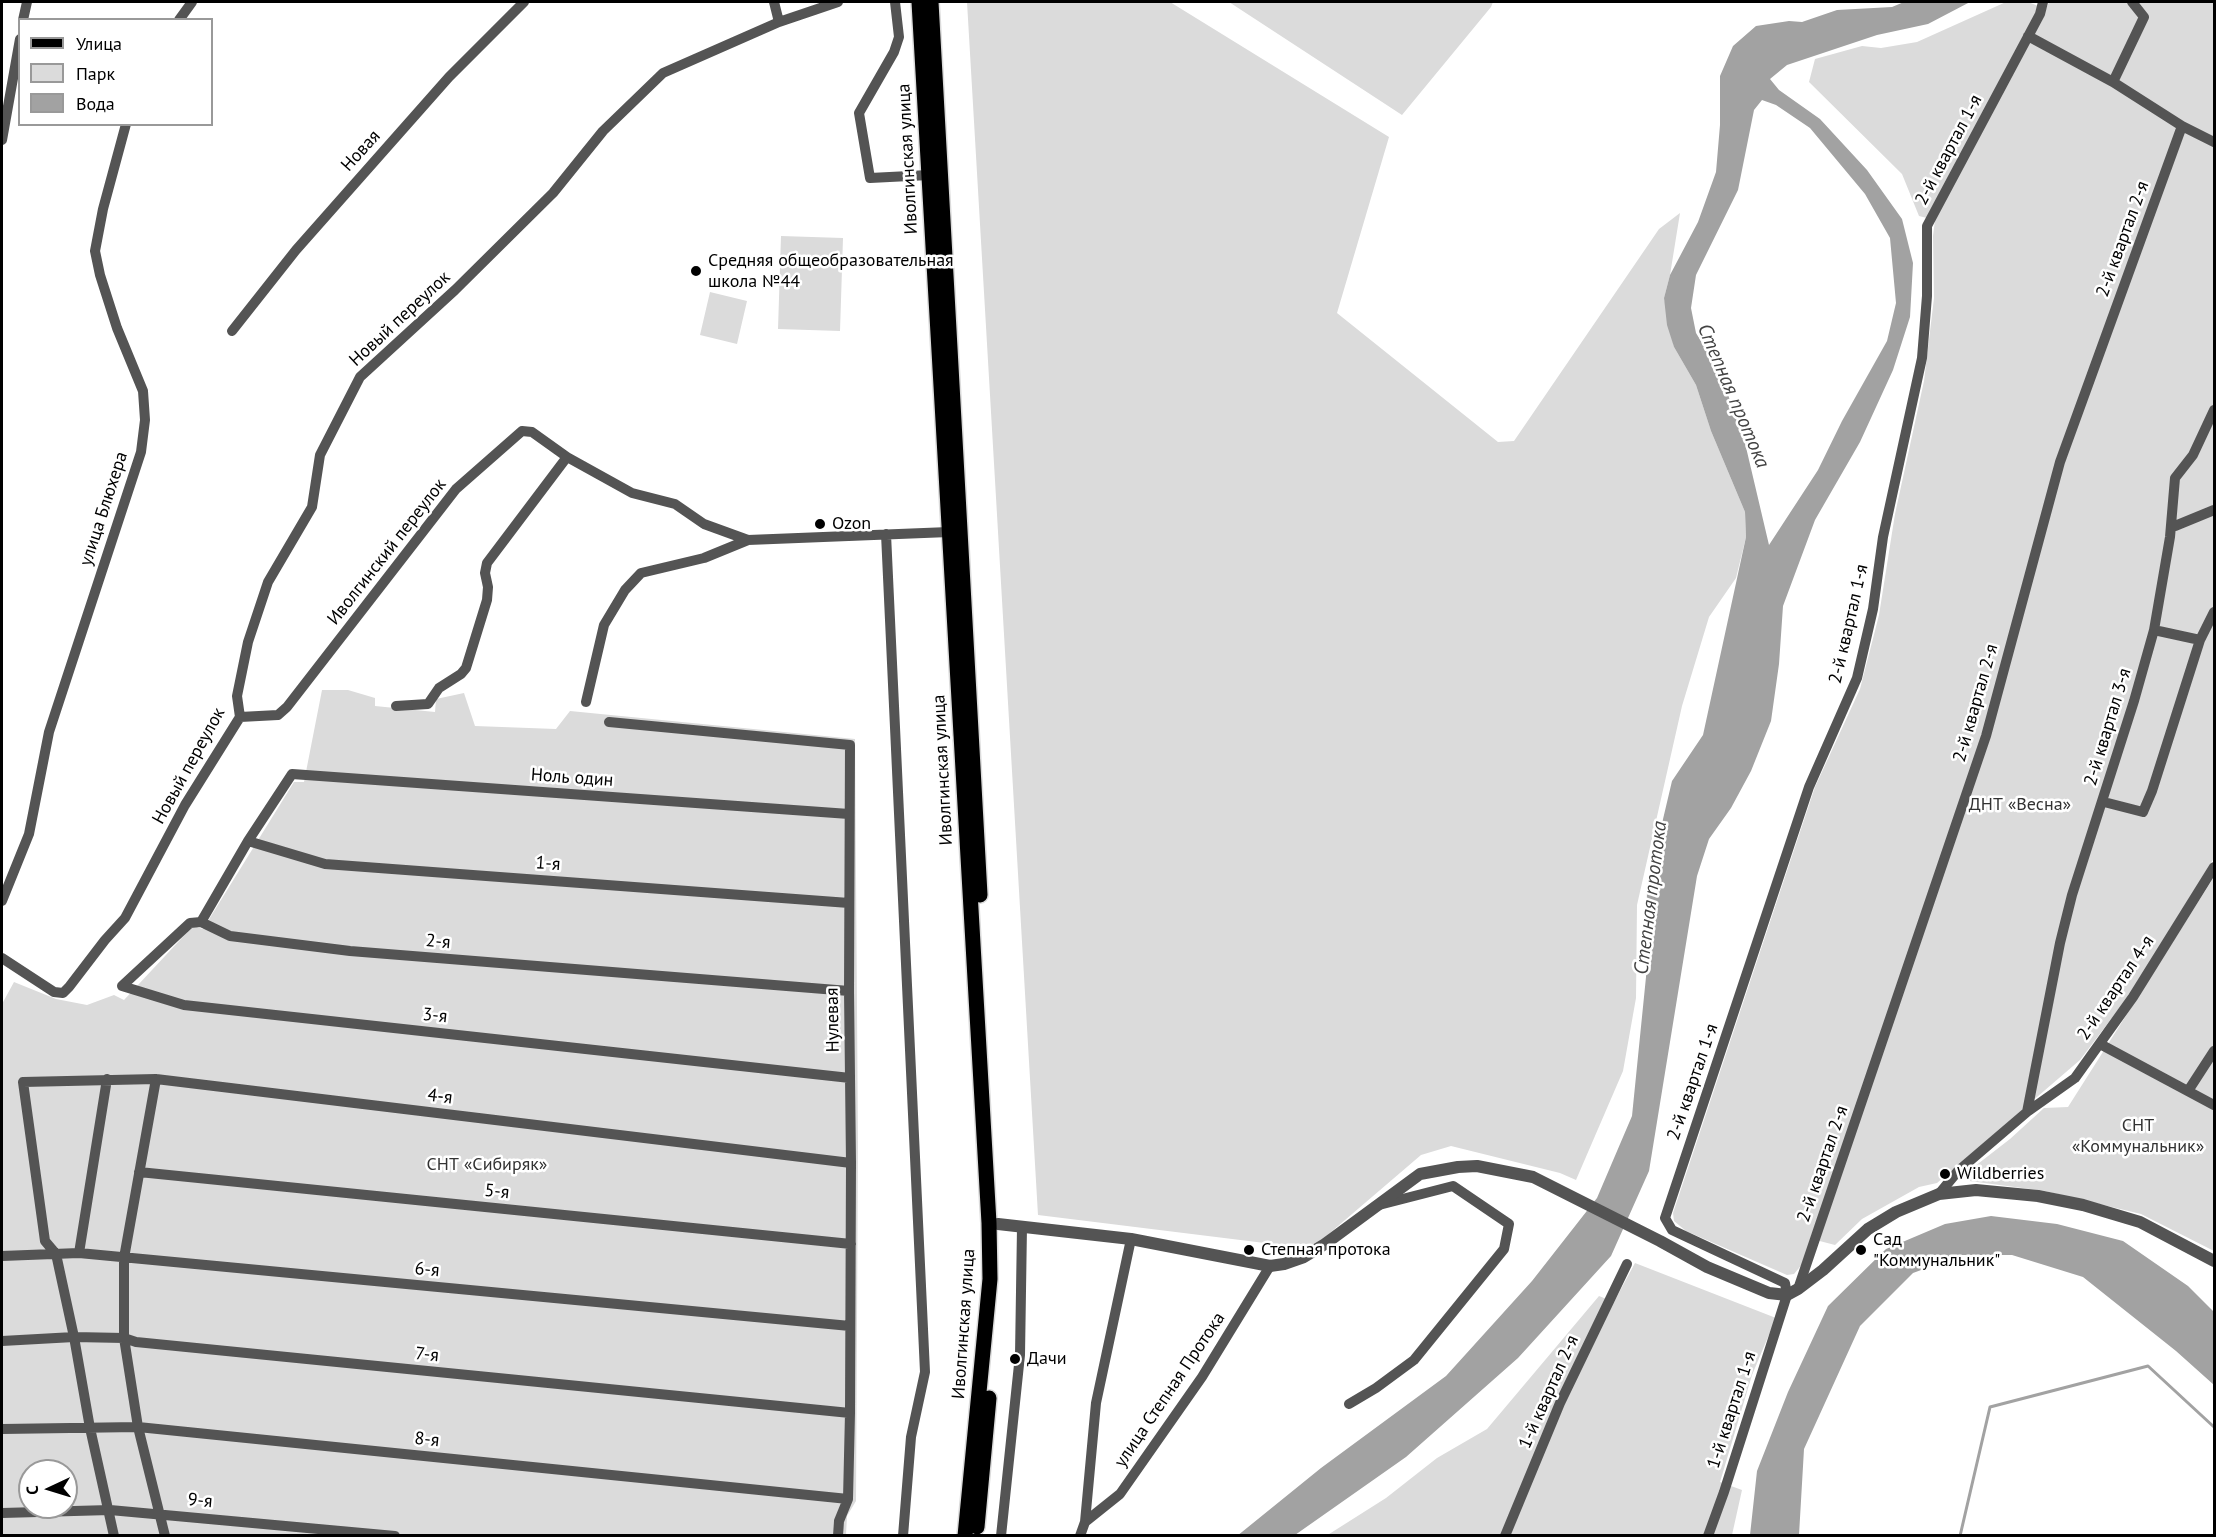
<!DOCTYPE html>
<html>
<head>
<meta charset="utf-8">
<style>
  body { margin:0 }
  #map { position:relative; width:2216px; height:1537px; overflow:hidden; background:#fff; font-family:"PT Sans",sans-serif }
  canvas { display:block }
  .frame { position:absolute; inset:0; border:3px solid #000; pointer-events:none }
  .legend { position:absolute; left:18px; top:18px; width:195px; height:108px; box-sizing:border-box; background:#fff; border:2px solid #999; margin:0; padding:8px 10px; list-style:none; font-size:18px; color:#000 }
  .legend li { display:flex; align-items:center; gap:12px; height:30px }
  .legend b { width:30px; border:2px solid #999 }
  .north { position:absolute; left:18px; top:1459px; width:60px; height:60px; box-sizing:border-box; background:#fff; border:2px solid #999; border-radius:50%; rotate:266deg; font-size:16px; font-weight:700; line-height:24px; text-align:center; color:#000 }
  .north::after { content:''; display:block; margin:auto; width:21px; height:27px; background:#000; clip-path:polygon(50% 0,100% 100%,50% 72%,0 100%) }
</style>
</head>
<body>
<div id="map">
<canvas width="2216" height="1537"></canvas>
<div class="frame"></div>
<ul class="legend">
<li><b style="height:8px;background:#000"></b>Улица</li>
<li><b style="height:16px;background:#dbdbdb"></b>Парк</li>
<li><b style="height:16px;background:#a2a2a2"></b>Вода</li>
</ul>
<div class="north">С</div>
</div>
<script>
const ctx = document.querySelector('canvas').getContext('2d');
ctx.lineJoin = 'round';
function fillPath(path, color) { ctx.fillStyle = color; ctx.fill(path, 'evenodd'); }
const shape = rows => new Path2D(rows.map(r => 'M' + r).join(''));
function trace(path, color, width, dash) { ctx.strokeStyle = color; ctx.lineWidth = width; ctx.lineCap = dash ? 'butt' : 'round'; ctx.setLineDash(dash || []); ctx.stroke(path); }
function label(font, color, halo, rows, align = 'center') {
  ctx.font = font + ' "PT Sans",sans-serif'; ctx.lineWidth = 5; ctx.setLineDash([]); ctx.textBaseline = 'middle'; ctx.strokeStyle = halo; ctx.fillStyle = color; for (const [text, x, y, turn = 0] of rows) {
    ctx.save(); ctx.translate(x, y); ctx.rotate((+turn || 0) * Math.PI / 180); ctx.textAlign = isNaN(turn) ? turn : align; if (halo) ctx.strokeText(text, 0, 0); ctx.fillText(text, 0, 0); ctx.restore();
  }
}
fillPath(shape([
  [967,2,1170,2,1389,137,1337,313,1498,442,1514,441,1659,229,1680,213,1670,275,1664,298,1674,347,1696,385,1711,431,1745,512,1746,537,1736,578,1709,617,1682,706,1637,905,1636,998,1623,1071,1576,1180,1560,1173,1451,1146,1421,1155,1317,1244,1297,1247,1038,1215],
  [1229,2,1493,2,1491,7,1402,115],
  [2006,2,2028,2,2046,9,2049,2,2214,2,2214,858,2130,994,2080,1060,1937,1183,1919,1187,1862,1219,1835,1245,1812,1239,1804,1262,1794,1274,1787,1275,1686,1231,1674,1221,1673,1213,1815,787,1860,689,1879,615,1895,514,1924,381,1934,298,1933,236,1935,220,1919,216,1902,174,1809,82,1815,59,1862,46,1881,48,1917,42],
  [781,236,843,238,840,331,778,329],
  [710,292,747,301,737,344,700,335],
  [322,690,348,690,375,698,375,706,435,712,436,699,464,693,475,726,556,729,570,711,855,739,858,1144,856,1501,847,1516,846,1535,2,1536,2,1004,14,982,56,999,87,1005,114,995,124,1000,193,926,203,929,294,782,304,782],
  [30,1471,66,1471,66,1507,30,1507],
  [2214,877,2214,1251,2141,1214,2045,1191,1969,1181,1958,1171,1970,1170,2010,1139,2044,1108,2068,1107],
  [1635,1263,1776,1318,1752,1375,1720,1482,1742,1490,1732,1535,1326,1536,1386,1498,1437,1458,1487,1429,1599,1296,1614,1302]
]), '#dbdbdb');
fillPath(shape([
  [1904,2,1970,2,1928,24,1877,35,1787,65,1770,79,1779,90,1820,119,1867,170,1902,219,1913,263,1910,317,1893,370,1860,442,1815,520,1783,606,1779,664,1771,721,1751,771,1731,808,1709,839,1697,876,1649,1171,1611,1256,1518,1358,1406,1457,1295,1535,1237,1536,1321,1468,1446,1376,1532,1281,1597,1198,1632,1116,1646,977,1647,887,1672,781,1703,735,1746,537,1745,512,1711,431,1696,385,1674,347,1667,325,1664,298,1670,275,1698,222,1716,172,1720,125,1720,76,1733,46,1756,26,1789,21,1802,22,1837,10,1892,7],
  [1762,100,1776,105,1810,128,1865,194,1890,238,1896,303,1887,341,1842,421,1818,470,1769,545,1745,443,1720,372,1696,333,1691,308,1696,275,1738,190,1754,110],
  [1991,1216,2057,1224,2123,1241,2188,1286,2214,1312,2214,1385,2176,1351,2083,1277,2012,1255,1962,1255,1913,1273,1860,1326,1804,1449,1799,1535,1750,1535,1757,1471,1788,1392,1828,1306,1886,1249,1945,1224]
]), '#a2a2a2');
trace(shape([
  [1960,1536,1990,1407,2148,1366,2214,1427]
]), '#a2a2a2', 3);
const primary = shape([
  [919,2,989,1223,990,1279,965,1536],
  [931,2,980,895],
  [977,1527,989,1398]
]);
trace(primary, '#dbdbdb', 18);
trace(shape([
  [774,2,779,22],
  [895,2,899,37,894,52,859,113,870,178,929,175],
  [23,20,27,2],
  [179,20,192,2],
  [2028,36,2113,82,2182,126,2214,142],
  [2113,82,2144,17,2132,2],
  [2,140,20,39],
  [232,331,296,250,449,77,524,2],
  [2175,526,2214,510],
  [886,534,925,1372,911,1437,903,1536],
  [2154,630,2200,640],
  [586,702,604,625,625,590,641,573,704,558,748,540],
  [396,706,428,704,439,688,461,674,466,668,487,600,488,587,485,573,487,563,567,457],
  [240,717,278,715,287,707,456,489,522,431,532,432,567,457,632,493,675,504,704,524,748,540,949,532],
  [609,722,850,745,849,991,851,1163,850,1413,848,1499,839,1521,838,1536],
  [2104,802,2143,812,2152,791,2200,640,2214,612],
  [248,841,325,864,849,903],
  [2,901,29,834,49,732,141,452,145,420,143,391,117,328,100,275,95,251,103,209,126,124],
  [201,922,190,923,122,986,184,1005,850,1078],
  [2,958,54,992,63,993,69,987,105,940,125,918,185,805,240,717,237,696,248,642,268,582,312,507,320,455,360,377,455,290,553,193,603,131,663,73,779,22,838,2],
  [849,991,350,951,230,936,201,922,248,841,292,774,849,814],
  [2100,1044,2214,1105],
  [156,1079,124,1258,124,1338,138,1427,165,1536],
  [2188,1091,2214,1051],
  [2027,1112,2075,1078,2133,997,2214,867],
  [139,1172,851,1244],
  [1939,1194,1958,1171,2027,1112,2060,943,2072,895,2134,701,2154,630,2170,537,2175,478,2193,455,2214,410],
  [79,1253,107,1079],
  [2,1256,79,1253,850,1326],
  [1798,1289,1986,736,2060,462,2182,126],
  [2,1341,74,1337,124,1338,136,1342,850,1413],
  [1349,1404,1376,1388,1414,1360,1504,1249,1509,1224,1453,1186,1379,1205],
  [2,1429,138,1427,848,1499],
  [2,1513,110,1510,395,1536],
  [1085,1522,1096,1403,1131,1239],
  [114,1536,90,1428,74,1337,56,1254,45,1241,23,1082,156,1079,851,1163],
  [1001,1536,1020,1355,1022,1227],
  [1080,1536,1085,1522,1120,1494,1202,1377,1270,1266],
  [1505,1536,1560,1403,1627,1264],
  [1708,1536,1724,1492,1787,1295,1785,1283,1672,1230,1665,1218,1809,787,1857,678,1873,609,1883,537,1922,358,1927,296,1927,226,2040,14,2043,2]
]), '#545454', 10);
trace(shape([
  [998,1224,1131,1239,1270,1266,1284,1264,1304,1257,1325,1244,1420,1174,1458,1167,1477,1166,1533,1177,1660,1241,1707,1267,1769,1293,1787,1295,1798,1289,1823,1270,1868,1229,1896,1212,1939,1194,1976,1190,2038,1196,2083,1205,2140,1222,2214,1261]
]), '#545454', 12);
trace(primary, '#000', 15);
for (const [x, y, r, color] of [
  [696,271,6,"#000"],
  [820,524,6,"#000"],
  [1945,1174,6,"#000"],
  [1249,1250,6,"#000"],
  [1861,1250,6,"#000"],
  [1015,1359,6,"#000"]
]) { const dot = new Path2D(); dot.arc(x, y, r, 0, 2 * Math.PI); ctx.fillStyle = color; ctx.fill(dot); trace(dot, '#fff', 2); }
label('18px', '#000', '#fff', [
  ["2-й квартал 1-я",1949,150,-62],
  ["Новая",361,151,-48],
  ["Иволгинская улица",908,159,-93],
  ["2-й квартал 2-я",2123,239,-70],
  ["Новый переулок",400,319,-43],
  ["улица Блюхера",104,509,-72],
  ["Иволгинский переулок",387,552,-52],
  ["2-й квартал 1-я",1849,624,-77],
  ["2-й квартал 2-я",1976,703,-74],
  ["2-й квартал 3-я",2108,727,-73],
  ["Новый переулок",189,766,-61],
  ["Иволгинская улица",943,770,-93],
  ["Ноль один",572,778,4],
  ["1-я",548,864,4],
  ["2-я",438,942,5],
  ["2-й квартал 4-я",2116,988,-56],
  ["3-я",435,1016,6],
  ["Нулевая",833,1020,-91],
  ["2-й квартал 1-я",1693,1082,-71],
  ["4-я",440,1097,7],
  ["2-й квартал 2-я",1823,1164,-71],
  ["5-я",497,1192,6],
  ["6-я",427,1270,5],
  ["Иволгинская улица",964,1324,-86],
  ["7-я",427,1355,6],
  ["улица Степная Протока",1170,1390,-56],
  ["1-й квартал 2-я",1549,1392,-66],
  ["1-й квартал 1-я",1732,1410,-72],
  ["8-я",427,1440,6],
  ["9-я",200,1501,5]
]);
label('18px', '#000', '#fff', [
  ["Средняя общеобразовательная",708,261],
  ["школа №44",708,282],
  ["Ozon",832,524],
  ["Wildberries",1957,1174],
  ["Сад",1873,1240],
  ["\"Коммунальник\"",1873,1261],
  ["Степная протока",1261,1250],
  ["Дачи",1027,1359]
], 'left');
label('18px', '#323232', '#fff', [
  ["ДНТ «Весна»",2020,805],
  ["СНТ",2138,1126],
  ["«Коммунальник»",2138,1147],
  ["СНТ «Сибиряк»",487,1165]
]);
label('italic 20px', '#434343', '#fff', [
  ["Степная протока",1733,396,67],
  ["Степная протока",1651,898,-83]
]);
</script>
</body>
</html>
